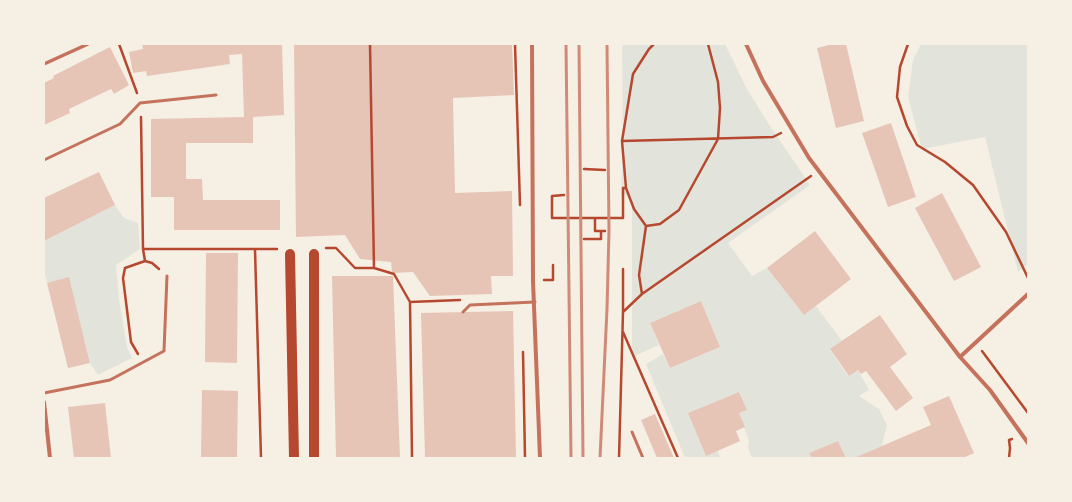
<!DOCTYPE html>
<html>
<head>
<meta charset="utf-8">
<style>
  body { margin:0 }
  #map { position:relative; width:1072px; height:502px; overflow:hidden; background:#f6efe4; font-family:Quicksand,sans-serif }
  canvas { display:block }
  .frame { position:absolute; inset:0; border:45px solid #f6efe4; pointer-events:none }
</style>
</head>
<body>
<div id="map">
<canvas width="1072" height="502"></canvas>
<div class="frame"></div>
</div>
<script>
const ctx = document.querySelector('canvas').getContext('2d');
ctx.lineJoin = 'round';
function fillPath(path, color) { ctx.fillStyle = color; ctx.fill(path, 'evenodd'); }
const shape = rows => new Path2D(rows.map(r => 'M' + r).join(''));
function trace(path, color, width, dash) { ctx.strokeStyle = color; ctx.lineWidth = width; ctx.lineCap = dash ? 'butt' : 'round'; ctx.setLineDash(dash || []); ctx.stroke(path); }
fillPath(shape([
  [622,44,725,44,747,89,768,123,810,185,728,243,752,276,767,268,804,315,816,306,842,341,830,350,848,376,858,370,869,390,859,396,879,409,887,425,882,446,854,458,846,458,838,441,810,453,811,458,752,458,748,448,749,441,739,413,747,410,739,392,688,413,706,455,718,451,720,458,685,458,646,364,663,354,670,368,720,347,701,301,650,323,659,345,632,357,632,196,621,195,623,141],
  [921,44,975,44,975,45,1028,44,1028,264,1018,272,985,137,922,149,908,97,913,60],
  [115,205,124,218,138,223,140,249,116,265,119,299,127,347,132,358,98,375,90,363,69,278,47,283,44,270,44,241]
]), '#e2e4dc');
fillPath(shape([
  [142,44,282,44,284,115,253,117,253,143,186,143,186,179,202,179,203,200,280,200,280,230,174,230,174,197,151,197,151,119,244,117,242,54,229,55,230,64,147,76,146,71,133,73,129,52,143,49],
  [294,44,512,44,514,95,453,98,455,193,512,191,513,276,491,276,492,294,430,296,413,272,392,273,391,262,360,259,345,235,296,237],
  [833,44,846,44,864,121,836,128,817,48],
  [110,47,129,85,114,94,111,89,69,109,70,113,44,125,44,83,54,78,53,76],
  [891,123,916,197,888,207,862,133],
  [99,172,115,205,44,241,44,198],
  [942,193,981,267,954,281,915,208],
  [815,231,851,279,804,315,767,268],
  [206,253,238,253,237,363,205,362],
  [332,276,393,276,400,458,336,458],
  [69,277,90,363,68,368,47,283],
  [701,301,720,347,670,368,650,323],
  [513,311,516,458,425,458,421,313],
  [880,315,907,354,890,367,913,398,896,411,866,371,861,374,858,370,849,376,830,349],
  [202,390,238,391,237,458,201,458],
  [739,392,747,410,739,413,745,427,736,431,740,441,706,456,688,413],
  [949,396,974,453,963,458,854,458,931,425,923,407],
  [105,403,111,458,74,458,68,407],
  [655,414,674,458,657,458,641,420],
  [838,441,846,458,812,458,809,453]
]), '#e6c5b7');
trace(shape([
  [119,44,137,93],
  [370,44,374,268],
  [515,44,520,205],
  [908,44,900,67,897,97,907,126,917,145,945,162,973,185,1006,232,1028,278],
  [141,117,143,249,145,261],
  [622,141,773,137,781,133],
  [584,169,605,170],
  [564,195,552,196,552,218,623,218,623,188,626,188],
  [595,219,595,231,605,231],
  [646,226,660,224,679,210,718,139,720,108,718,82,708,44],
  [584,239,601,239,601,231],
  [326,248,336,248,355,268,374,268,394,274,410,302,460,300],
  [143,249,277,249],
  [255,250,261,458],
  [544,280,553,280,553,265],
  [642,294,639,275,646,226,634,209,626,188,622,141,633,74,649,49,654,44],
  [410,302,412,458],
  [623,312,623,269],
  [623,332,678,458],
  [982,351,1028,413],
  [523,352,525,458],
  [138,354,131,342,123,278,125,268,145,261,152,263,159,269],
  [619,458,623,312,642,294,811,176],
  [1009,458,1010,448,1009,440,1012,439]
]), '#b5482f', 2.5);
trace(shape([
  [44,160,120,124,140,103,216,95],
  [463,312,470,305,535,302],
  [44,393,110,380,164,351,167,276],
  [632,432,643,458]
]), '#c5725c', 3);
trace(shape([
  [44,64,88,44]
]), '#c5725c', 3.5);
trace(shape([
  [532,44,533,281,540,458],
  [746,44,763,81,809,158,960,357,990,390,1028,443],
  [960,357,1028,294],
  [44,402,50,458]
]), '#c5725c', 4);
trace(shape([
  [290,254,294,458],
  [314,254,314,458]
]), '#b5482f', 10);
trace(shape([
  [566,44,571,458],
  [579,44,583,458],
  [600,458,607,309,609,231,607,44]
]), '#cf8b77', 3);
</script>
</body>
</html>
